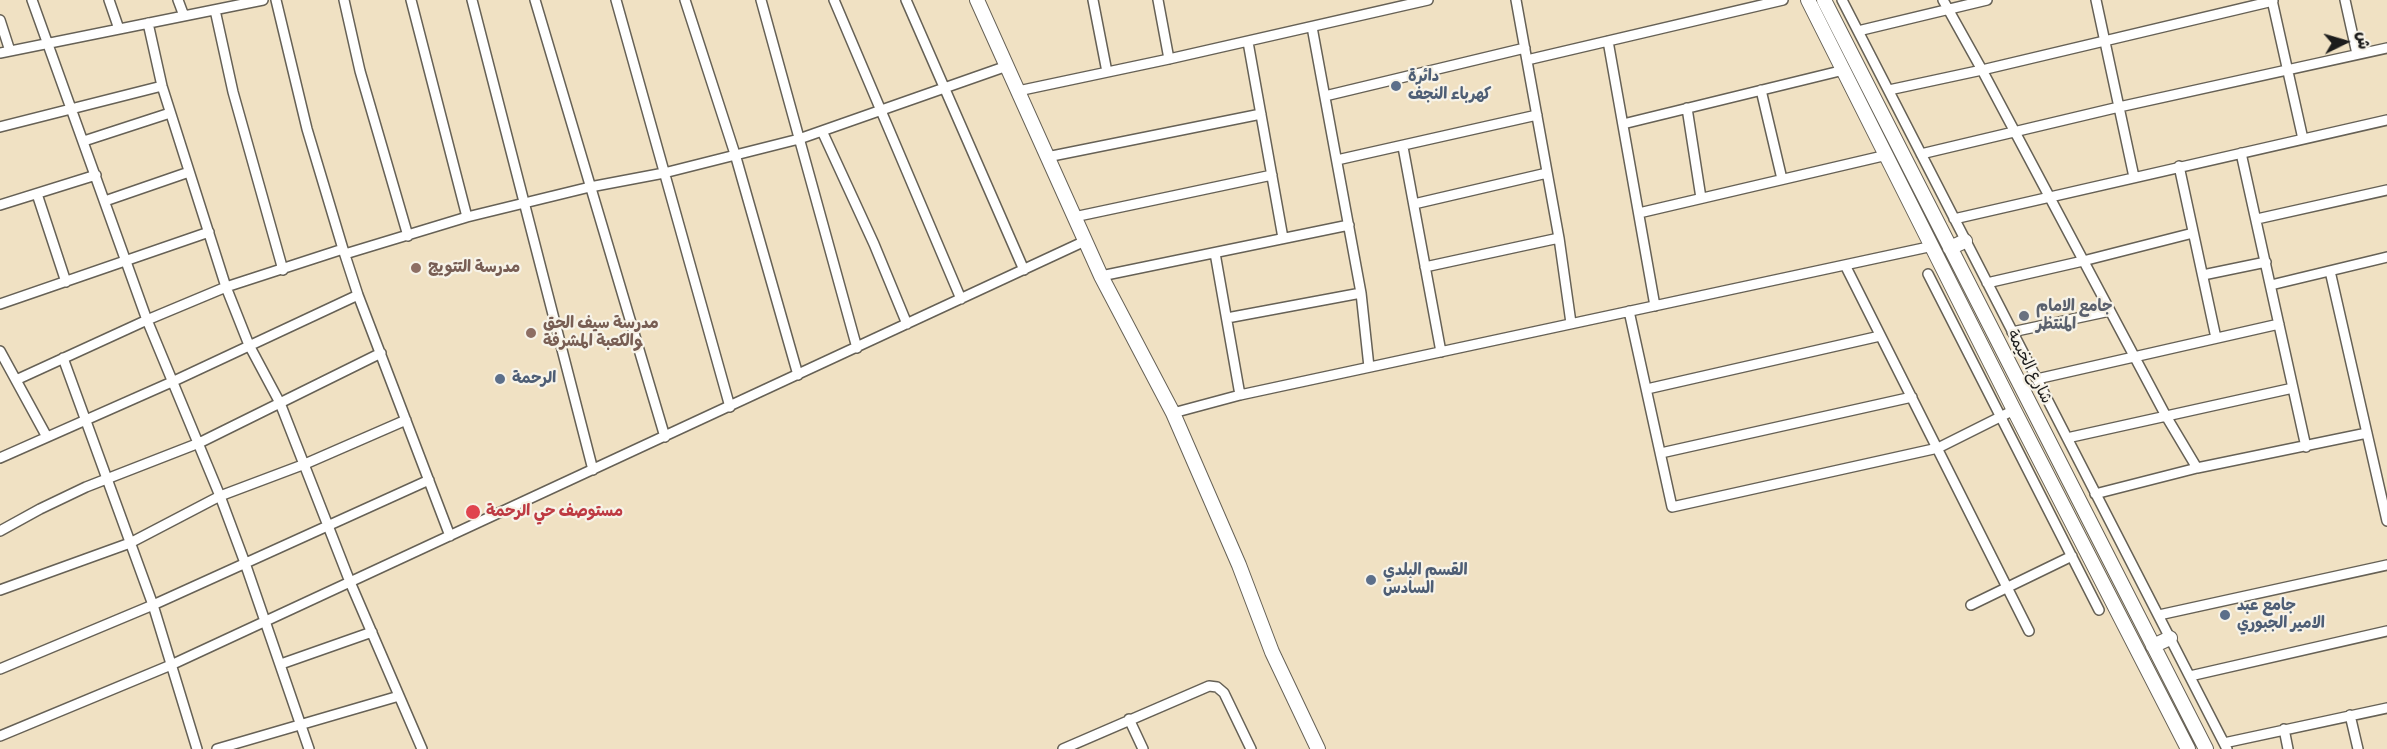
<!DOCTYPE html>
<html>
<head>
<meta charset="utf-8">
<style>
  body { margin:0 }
  #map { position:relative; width:2387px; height:749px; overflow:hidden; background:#f0e1c3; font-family:Pangolin,"Playpen Sans Arabic",sans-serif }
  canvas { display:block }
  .north { position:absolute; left:2315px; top:12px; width:60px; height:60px; -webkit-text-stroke:4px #f7f3e8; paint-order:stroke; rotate:85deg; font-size:16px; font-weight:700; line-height:24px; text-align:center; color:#1c1c1c }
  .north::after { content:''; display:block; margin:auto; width:21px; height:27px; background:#1c1c1c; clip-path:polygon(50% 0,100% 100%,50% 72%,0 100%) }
</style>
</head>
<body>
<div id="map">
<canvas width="2387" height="749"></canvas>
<div class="north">ش</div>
</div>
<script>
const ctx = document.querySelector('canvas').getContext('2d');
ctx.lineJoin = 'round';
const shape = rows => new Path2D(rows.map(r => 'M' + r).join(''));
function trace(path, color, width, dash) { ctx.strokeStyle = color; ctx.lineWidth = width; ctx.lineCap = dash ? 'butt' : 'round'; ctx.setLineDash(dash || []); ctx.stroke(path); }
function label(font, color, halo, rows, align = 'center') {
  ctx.font = font + ' Pangolin,"Playpen Sans Arabic",sans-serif'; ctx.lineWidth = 4.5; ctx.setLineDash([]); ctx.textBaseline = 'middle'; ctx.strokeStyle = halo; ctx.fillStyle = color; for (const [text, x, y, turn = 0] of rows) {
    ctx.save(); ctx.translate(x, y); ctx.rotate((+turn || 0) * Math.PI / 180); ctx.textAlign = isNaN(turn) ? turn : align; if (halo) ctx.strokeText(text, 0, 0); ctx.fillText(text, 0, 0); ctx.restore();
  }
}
const street = shape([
  [32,0,147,320,220,496,245,563,309,749],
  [109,0,119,29],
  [178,0,184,16],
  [276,0,307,129,343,249,358,295,450,536],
  [344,0,360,71,408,236],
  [411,0,467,217],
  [472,0,593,470],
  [535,0,665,437],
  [616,0,730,407],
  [685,0,735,154,798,375],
  [761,0,857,348],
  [834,0,961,299],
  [906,0,1024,270],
  [1093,0,1107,72],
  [1158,0,1169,59],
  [1516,0,1559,238,1571,323],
  [1842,0,2227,749],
  [1943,0,1982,70,2166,416,2197,468],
  [2096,0,2134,177],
  [2272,0,2303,139],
  [2345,0,2357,54],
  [215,10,233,92,283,270],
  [0,20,10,51],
  [148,23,162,86,226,287,249,345,280,403,350,582,422,749],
  [1312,27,1361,293,1369,367],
  [1858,31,1987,0],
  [1608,41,1655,306],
  [1248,42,1283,238],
  [0,53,263,0],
  [1527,60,1783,0],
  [1761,90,1782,179],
  [1889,90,1982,70,2273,1],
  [1018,91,1169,59,1428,0],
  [1325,96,1525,48],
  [1687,108,1701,198],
  [1623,124,1844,70],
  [0,127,162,86],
  [822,131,874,244,907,324],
  [84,141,170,113],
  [1403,147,1441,352],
  [2241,153,2306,447],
  [1921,154,2119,107,2387,48],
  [1047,157,1261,114],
  [1337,160,1537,115],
  [2179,166,2216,338],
  [37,194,66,282],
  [105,201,189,172],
  [1414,204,1547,173],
  [0,205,96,175],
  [1639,213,1887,155],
  [1074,217,1272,175],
  [1954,219,2387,120],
  [2257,219,2387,190],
  [1215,253,1240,395],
  [345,254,467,217,590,187,664,173,799,139,1007,66],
  [1845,265,2029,631],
  [1425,267,1559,238],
  [2330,271,2387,521],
  [1928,274,2099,610],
  [2203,275,2266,262],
  [1101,276,1349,225],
  [1987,283,2083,261,2193,233],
  [2271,285,2387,257],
  [0,304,209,232],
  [1629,311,1672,507,1938,448,2014,410],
  [1227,318,1361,293],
  [2012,332,2110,311],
  [0,351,47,437],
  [63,358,153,605,197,749],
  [2037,379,2279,324],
  [16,380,147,320,226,287,343,249],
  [1647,389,1880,336],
  [1173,413,1240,395,1933,246],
  [2067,438,2293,388],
  [1661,453,1912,397],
  [0,458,174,381,358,295],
  [2095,494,2197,468,2367,433],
  [0,531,40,509,86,487,199,443,381,353],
  [0,590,130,543,220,496,305,464,406,420],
  [1971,605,2072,556],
  [2159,615,2387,565],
  [281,664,372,632],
  [0,669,153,605,429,480],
  [2190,676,2387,631],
  [2350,715,2358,749],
  [1129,719,1143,749],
  [2284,729,2288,749],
  [0,736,171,665,1085,241],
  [2224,743,2387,708],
  [217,749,399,696],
  [1063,749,1209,686,1217,687,1224,693,1251,749]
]);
const secondary = shape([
  [977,0,1101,276,1173,413,1239,565,1272,652,1318,749],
  [1808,0,2014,410,2188,749],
  [1824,0,2206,749],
  [1950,248,1965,241],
  [2153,646,2170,638]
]);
trace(street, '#666156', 12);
trace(secondary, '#666156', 16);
trace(street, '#fff', 9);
trace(secondary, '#fff', 14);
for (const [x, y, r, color] of [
  [1396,86,6,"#5c6f8a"],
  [416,268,6,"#8d6e63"],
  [2024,316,6,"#6b7280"],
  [531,333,6,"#8d6e63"],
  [500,379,6,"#5c6f8a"],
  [473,512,8,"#e0444e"],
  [1371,580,6,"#5c6f8a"],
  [2225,615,6,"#5c6f8a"]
]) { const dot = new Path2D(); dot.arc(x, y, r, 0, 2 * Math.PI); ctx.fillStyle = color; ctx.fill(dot); trace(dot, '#f7f3e8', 2); }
label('bold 16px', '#4e5e75', '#f7f3e8', [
  ["دائرة",1408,77],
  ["كهرباء النجف",1408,95],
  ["الرحمة",512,379],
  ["القسم البلدي",1383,571],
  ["السادس",1383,589],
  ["جامع عبد",2237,606],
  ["الامير الجبوري",2237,624]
], 'left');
label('bold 16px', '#785e54', '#f7f3e8', [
  ["مدرسة التتويج",428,268],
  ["مدرسة سيف الحق",543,324],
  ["والكعبة المشرفة",543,342]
], 'left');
label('bold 16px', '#5b616d', '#f7f3e8', [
  ["جامع الامام",2036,307],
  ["المنتظر",2036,325]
], 'left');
label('16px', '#1c1c1c', '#f7f3e8', [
  ["شارع الخيمة",2029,367,63]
]);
label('bold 16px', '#be3a42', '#f7f3e8', [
  ["مستوصف حي الرحمة",486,512]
], 'left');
</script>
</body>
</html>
